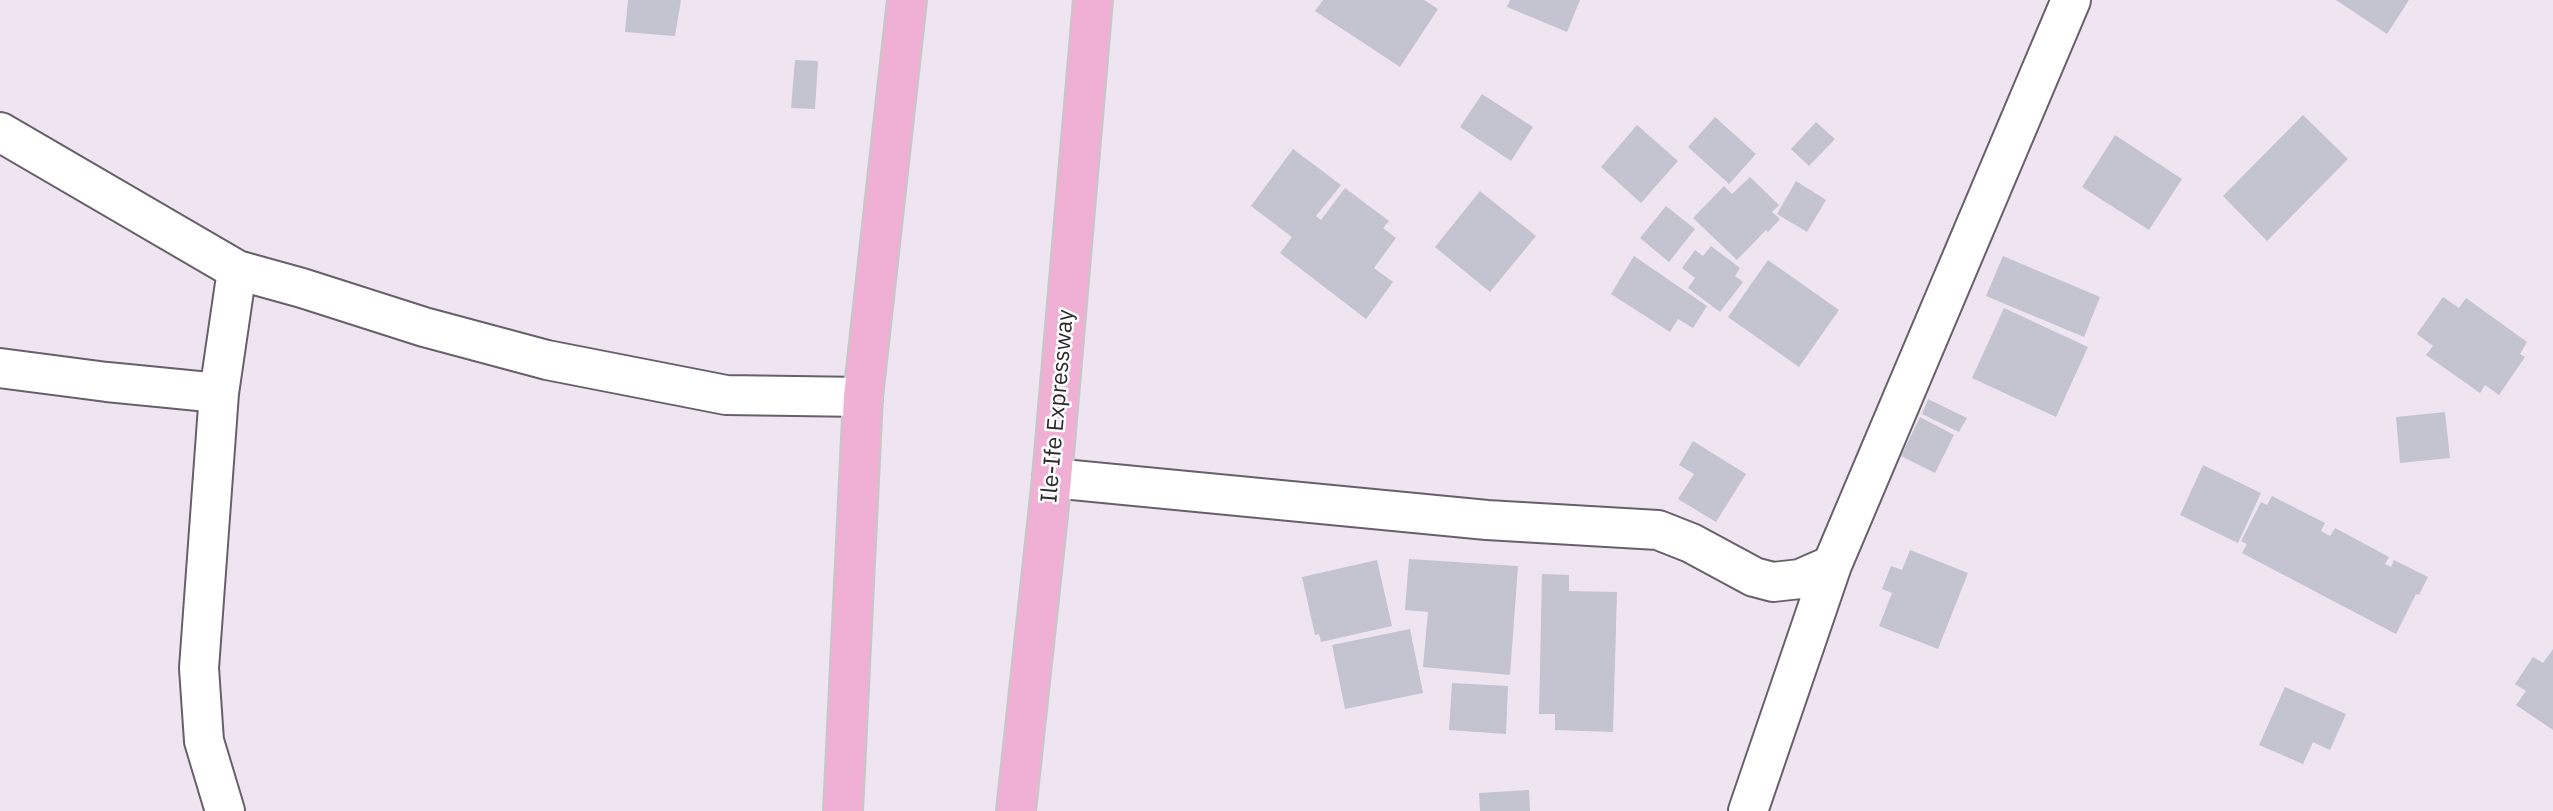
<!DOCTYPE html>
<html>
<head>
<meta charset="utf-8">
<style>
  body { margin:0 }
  canvas { display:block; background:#eee5f1 }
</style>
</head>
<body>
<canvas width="2553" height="811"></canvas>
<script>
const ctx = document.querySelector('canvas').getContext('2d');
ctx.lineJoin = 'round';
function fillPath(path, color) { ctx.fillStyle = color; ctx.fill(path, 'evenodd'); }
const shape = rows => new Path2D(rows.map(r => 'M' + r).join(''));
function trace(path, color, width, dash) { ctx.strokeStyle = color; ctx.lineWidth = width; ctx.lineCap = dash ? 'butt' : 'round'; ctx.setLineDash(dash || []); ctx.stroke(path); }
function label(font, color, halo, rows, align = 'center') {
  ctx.font = font + ' "IBM Plex Sans",sans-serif'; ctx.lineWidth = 5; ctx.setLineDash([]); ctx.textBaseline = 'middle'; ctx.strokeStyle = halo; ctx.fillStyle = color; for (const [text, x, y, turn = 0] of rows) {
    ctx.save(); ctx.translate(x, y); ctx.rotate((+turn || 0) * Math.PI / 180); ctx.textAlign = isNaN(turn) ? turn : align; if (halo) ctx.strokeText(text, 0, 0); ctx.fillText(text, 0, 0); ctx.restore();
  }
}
fillPath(shape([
  [628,0,681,0,675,36,625,32],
  [1323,0,1424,0,1438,9,1400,67,1315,11],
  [1510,0,1580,0,1567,32,1507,7],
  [2336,0,2409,0,2387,34],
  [795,60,818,61,815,109,791,108],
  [1482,94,1533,127,1511,161,1460,127],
  [2303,115,2348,159,2267,241,2223,196],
  [1715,117,1756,154,1729,184,1688,147],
  [1816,122,1835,139,1809,166,1791,149],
  [1637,125,1678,161,1641,203,1601,167],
  [2115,135,2182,179,2149,230,2082,187],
  [1293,149,1341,185,1316,216,1321,220,1345,188,1389,221,1383,228,1396,238,1374,268,1393,282,1366,319,1280,253,1292,237,1251,206],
  [1750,177,1779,205,1772,212,1780,219,1768,232,1766,230,1737,260,1693,218,1724,186,1732,194],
  [1796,181,1826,200,1807,232,1777,214],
  [1480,191,1536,236,1490,292,1435,247],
  [1666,206,1695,229,1669,262,1640,238],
  [1711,246,1740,268,1735,276,1743,282,1720,312,1688,288,1695,278,1682,268,1695,250,1703,256],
  [1634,256,1707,306,1693,328,1678,319,1670,332,1611,294],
  [2003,256,2100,297,2084,337,1986,296],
  [1768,260,1839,310,1799,367,1728,317],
  [2443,297,2459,308,2466,298,2527,342,2520,354,2525,357,2499,395,2485,385,2480,393,2426,355,2433,346,2417,334],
  [2004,308,2088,347,2056,417,1972,378],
  [1928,399,1967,418,1959,432,1922,414],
  [2445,412,2450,458,2400,463,2396,417],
  [1920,417,1954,435,1935,473,1901,456],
  [1693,441,1746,474,1716,522,1678,499,1694,474,1679,465],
  [2203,465,2261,493,2238,543,2180,515],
  [2272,496,2325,523,2321,531,2330,536,2335,528,2389,557,2385,564,2391,567,2394,560,2428,577,2419,595,2416,594,2396,634,2242,553,2247,544,2241,541,2261,502,2267,505],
  [1910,550,1968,573,1938,649,1879,626,1892,593,1882,589,1891,566,1902,570],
  [1409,559,1518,566,1510,675,1423,667,1428,612,1405,610],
  [1377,560,1392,626,1321,642,1319,634,1315,635,1302,577],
  [1542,574,1569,575,1569,591,1617,592,1613,732,1555,730,1555,714,1539,714],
  [1410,629,1423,693,1345,709,1332,645],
  [2553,649,2553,730,2516,705,2526,691,2515,684,2533,657,2543,663],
  [1452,683,1508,686,1506,734,1449,730],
  [2285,687,2346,714,2330,750,2313,742,2303,764,2259,745],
  [1529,790,1530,811,1480,811,1479,793]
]), '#c4c3d0');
const minor = shape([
  [0,132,237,270,302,288,424,327,547,360,726,395,863,397],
  [0,368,107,382,219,393],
  [1052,478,1487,520,1658,530,1691,543,1754,577,1773,582,1800,579,1832,565],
  [225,811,204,741,199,668,219,393,237,270],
  [1748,811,1832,565,2071,0]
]);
const major = shape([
  [843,811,863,397,907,0],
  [1016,811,1052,478,1093,0]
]);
trace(minor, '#675f69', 42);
trace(major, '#c8c7c8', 42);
trace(minor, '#fff', 38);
trace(major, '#efb0d4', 38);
label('23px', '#2c292d', '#fff', [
  ["Ile-Ife Expressway",1058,406,-85]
]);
</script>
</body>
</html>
